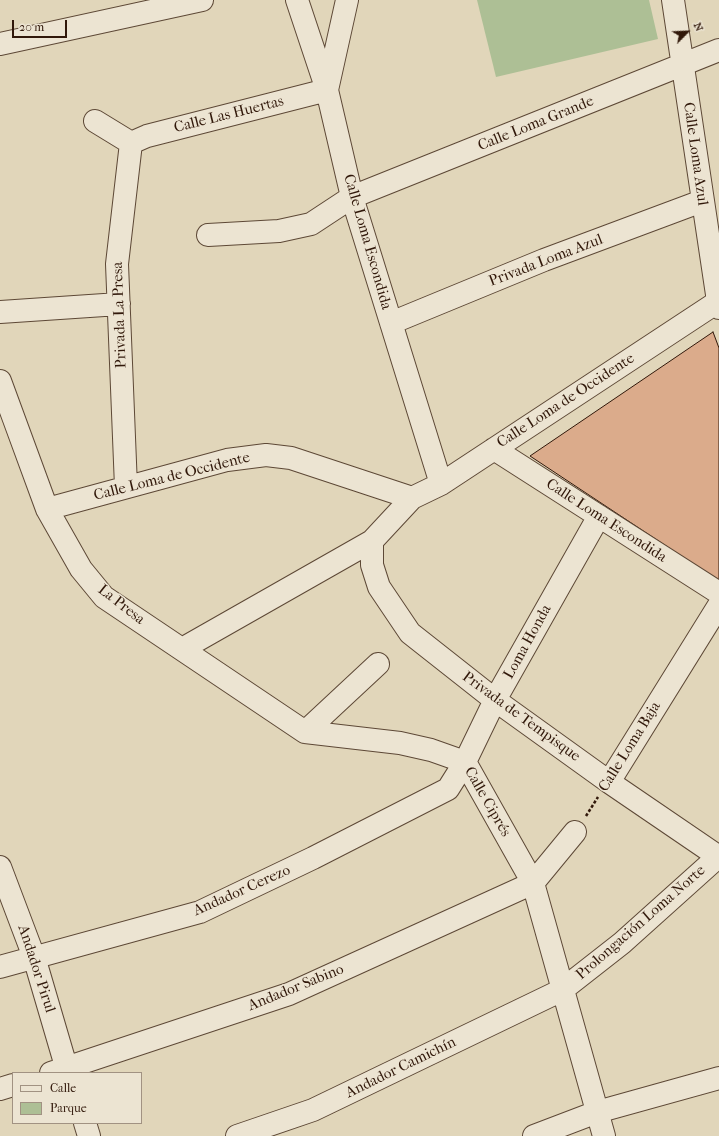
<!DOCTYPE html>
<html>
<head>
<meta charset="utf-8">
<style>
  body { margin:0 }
  #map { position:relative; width:719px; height:1136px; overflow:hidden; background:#e1d6ba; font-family:"IM FELL French Canon",serif }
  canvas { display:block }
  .legend { position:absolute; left:12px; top:1072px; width:130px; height:52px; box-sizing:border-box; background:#ece4d2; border:1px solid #a19282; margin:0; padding:5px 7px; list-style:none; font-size:12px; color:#31180a }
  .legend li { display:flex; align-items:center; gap:8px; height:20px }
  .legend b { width:20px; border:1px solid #a19282 }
  .north { position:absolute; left:667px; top:12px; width:40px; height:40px; -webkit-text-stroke:3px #ece4d2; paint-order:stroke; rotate:66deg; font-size:11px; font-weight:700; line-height:16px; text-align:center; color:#31180a }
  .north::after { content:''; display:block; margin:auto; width:14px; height:18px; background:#31180a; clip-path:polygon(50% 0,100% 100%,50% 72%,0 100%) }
  .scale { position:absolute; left:12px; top:20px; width:55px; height:18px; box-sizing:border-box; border:2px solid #31180a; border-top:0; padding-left:5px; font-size:12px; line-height:14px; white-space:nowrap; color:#31180a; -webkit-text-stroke:3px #ece4d2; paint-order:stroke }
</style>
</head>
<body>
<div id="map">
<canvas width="719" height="1136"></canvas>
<ul class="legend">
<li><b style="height:5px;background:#ece4d2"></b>Calle</li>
<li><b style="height:11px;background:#adbf95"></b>Parque</li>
</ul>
<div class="north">N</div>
<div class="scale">20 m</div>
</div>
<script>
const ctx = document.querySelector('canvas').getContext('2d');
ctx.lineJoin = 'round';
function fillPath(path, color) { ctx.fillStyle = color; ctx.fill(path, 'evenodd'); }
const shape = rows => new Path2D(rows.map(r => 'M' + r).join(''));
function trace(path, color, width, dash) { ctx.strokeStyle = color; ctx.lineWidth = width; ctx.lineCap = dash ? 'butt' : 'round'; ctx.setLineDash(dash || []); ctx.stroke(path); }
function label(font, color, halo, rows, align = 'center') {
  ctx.font = font + ' "IM FELL French Canon",serif'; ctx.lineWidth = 3; ctx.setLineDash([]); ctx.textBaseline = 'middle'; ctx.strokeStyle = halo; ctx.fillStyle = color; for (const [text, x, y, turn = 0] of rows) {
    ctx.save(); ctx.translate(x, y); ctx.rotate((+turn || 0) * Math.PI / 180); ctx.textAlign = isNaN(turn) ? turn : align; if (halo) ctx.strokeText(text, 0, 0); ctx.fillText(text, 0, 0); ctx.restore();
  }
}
fillPath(shape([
  [477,0,649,0,658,39,496,77]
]), '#adbf95');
const building = shape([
  [713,332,719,348,719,581,530,456,713,332]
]);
fillPath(building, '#dbab8b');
trace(building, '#31180a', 1);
const minor = shape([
  [297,0,327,90,352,197,441,484],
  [673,0,719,308],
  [0,44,202,0],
  [95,121,131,143],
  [131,143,147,136,327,90,347,0],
  [208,235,279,231,311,224,352,197,719,50],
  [0,312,119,304],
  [391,323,544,260,702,201],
  [0,381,47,509,81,569,104,597,305,732,400,743,431,750,465,762,533,883,604,1136],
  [494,449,719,593],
  [126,487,117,264,131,143],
  [47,509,227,460,266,455,291,458,412,498],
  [372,541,372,565,379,587,410,633,495,700,609,782,719,857],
  [182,649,372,541,412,498,441,484,719,301],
  [305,732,378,664],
  [609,782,719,605],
  [0,867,34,957,68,1073],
  [0,967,200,912,313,858,448,789,465,762,495,700,599,516],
  [51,1073,289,994,533,883,575,832],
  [0,1089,13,1085],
  [85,1123,89,1136],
  [237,1136,313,1110,562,990,622,943,719,856],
  [534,1136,597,1112,719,1078]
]);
trace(minor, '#5d4836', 24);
trace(shape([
  [586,816,598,797]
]), '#31180a', 2.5, [3, 2]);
trace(minor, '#ece4d2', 22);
label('15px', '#31180a', '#ece4d2', [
  ["Calle Las Huertas",229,115,-14],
  ["Calle Loma Grande",536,124,-22],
  ["Calle Loma Azul",695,154,82],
  ["Calle Loma Escondida",367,242,74],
  ["Privada Loma Azul",546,261,-21],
  ["Privada La Presa",120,315,-92],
  ["Calle Loma de Occidente",566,401,-33],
  ["Calle Loma de Occidente",172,477,-14],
  ["Calle Loma Escondida",606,521,33],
  ["La Presa",121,605,38],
  ["Loma Honda",528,642,-61],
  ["Privada de Tempisque",521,717,36],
  ["Calle Loma Baja",630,747,-58],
  ["Calle Ciprés",487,802,60],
  ["Andador Cerezo",242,891,-24],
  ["Prolongación Loma Norte",641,923,-41],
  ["Andador Pirul",36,969,72],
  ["Andador Sabino",296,988,-22],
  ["Andador Camichín",401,1068,-26]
]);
</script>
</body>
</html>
